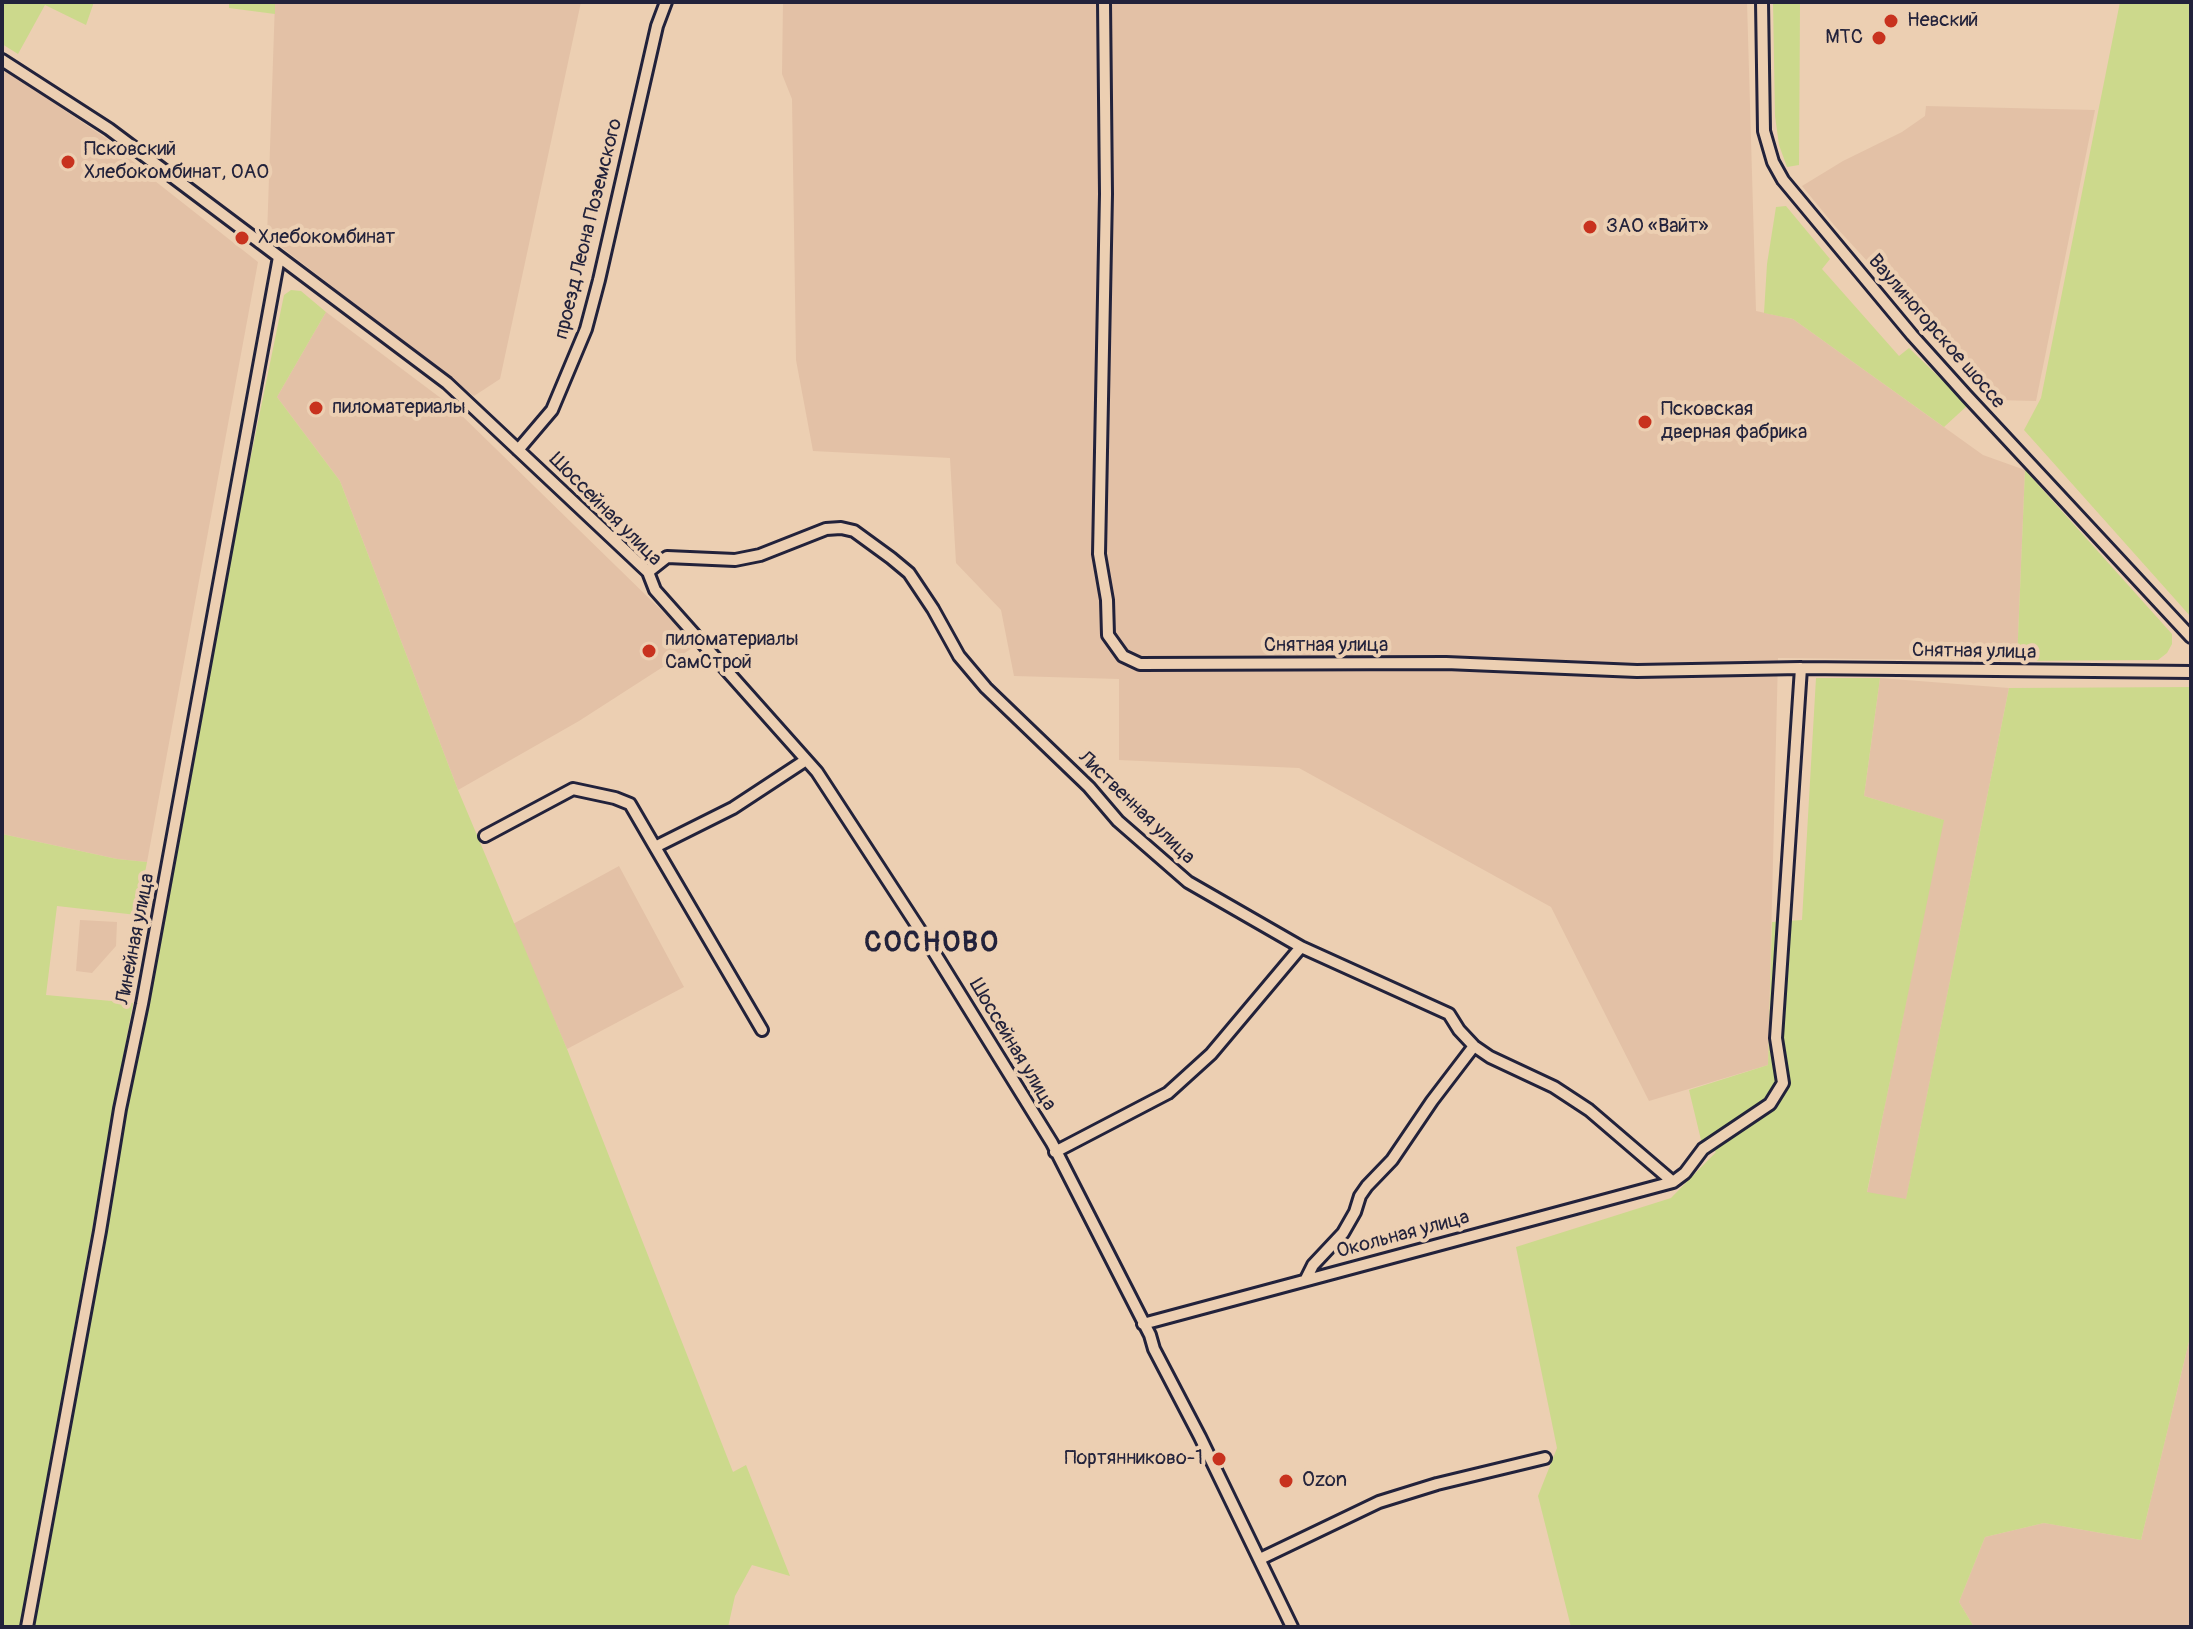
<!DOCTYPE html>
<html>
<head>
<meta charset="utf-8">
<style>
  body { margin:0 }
  #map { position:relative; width:2193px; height:1629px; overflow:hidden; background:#eccfb2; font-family:Pangolin,sans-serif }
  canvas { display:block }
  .frame { position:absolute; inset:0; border:4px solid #22223b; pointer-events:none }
</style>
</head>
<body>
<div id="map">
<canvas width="2193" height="1629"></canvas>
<div class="frame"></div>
</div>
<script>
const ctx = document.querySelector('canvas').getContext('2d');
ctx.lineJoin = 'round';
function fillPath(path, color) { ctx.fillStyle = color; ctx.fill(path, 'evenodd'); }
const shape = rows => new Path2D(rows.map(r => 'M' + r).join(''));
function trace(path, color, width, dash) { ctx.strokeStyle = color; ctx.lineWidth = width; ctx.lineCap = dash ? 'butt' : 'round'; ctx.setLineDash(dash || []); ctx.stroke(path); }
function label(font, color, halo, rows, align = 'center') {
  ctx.font = font + ' Pangolin,sans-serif'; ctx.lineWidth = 8; ctx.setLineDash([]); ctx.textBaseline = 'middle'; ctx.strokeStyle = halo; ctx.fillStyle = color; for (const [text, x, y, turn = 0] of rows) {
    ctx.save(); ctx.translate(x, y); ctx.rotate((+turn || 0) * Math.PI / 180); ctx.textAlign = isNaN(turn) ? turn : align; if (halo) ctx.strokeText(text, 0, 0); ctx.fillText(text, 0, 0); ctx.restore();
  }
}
fillPath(shape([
  [275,2,581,2,500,379,474,396,267,236],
  [783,2,1747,2,1756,311,1793,319,1983,455,2025,470,2017,661,1778,658,1768,1065,1649,1101,1551,907,1299,768,1119,760,1119,679,1014,676,1001,610,956,563,950,458,813,451,796,360,792,99,782,74],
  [2,68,110,141,155,181,258,262,147,862,117,859,2,834],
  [1926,106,2095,110,2036,401,1995,400,1834,225,1802,186,1843,161,1902,132,1925,116],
  [326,312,454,408,697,645,579,721,458,790,340,481,277,397],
  [1880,678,2009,688,1906,1200,1867,1193,1943,820,1864,796],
  [619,866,684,987,567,1049,513,924],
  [80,920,117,922,116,946,92,973,76,971],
  [2191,1333,2191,1627,1974,1627,1959,1602,1985,1537,2044,1523,2141,1540]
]), '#e3c1a6');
fillPath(shape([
  [2,2,94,2,86,25,45,5,18,54,2,44],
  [229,2,275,2,275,14,229,8],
  [1773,2,1800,2,1799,165,1787,167,1779,145,1775,116],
  [2120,2,2191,2,2191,617,2024,430,2041,398],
  [1786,206,1830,259,1822,269,1899,356,1909,348,1968,405,1944,427,1793,319,1764,313,1767,264,1776,207],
  [291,290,301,291,326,312,277,397,340,481,458,790,567,1049,733,1472,746,1465,790,1576,752,1565,735,1596,728,1627,30,1627,239,514,284,295],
  [2025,470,2172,634,2172,644,2167,653,2158,660,2017,661],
  [1816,678,1880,678,1864,796,1944,820,1867,1192,1906,1199,2009,688,2191,687,2191,1333,2141,1540,2044,1523,1985,1537,1959,1602,1974,1627,1571,1627,1538,1496,1557,1448,1516,1247,1671,1198,1716,1152,1702,1144,1689,1090,1768,1065,1772,922,1802,920],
  [2,834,117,859,147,862,137,915,57,906,46,995,133,1003,20,1627,2,1627]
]), '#ccd98c');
const minor = shape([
  [1104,2,1106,194,1099,554,1107,600,1108,635,1123,656,1140,664,1446,663,1637,671,1801,668,2191,672],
  [1762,2,1764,131,1773,162,1783,180,1912,335,1966,395,2191,637],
  [2,60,109,129,447,383,648,572,655,590,817,772,929,944,1052,1143,1150,1335,1154,1349,1200,1437,1292,1627],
  [518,450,552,410,586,329,599,280,657,26,666,2],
  [648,572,667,557,735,560,760,555,826,529,841,528,854,531,891,558,909,573,933,609,959,656,986,688,1089,787,1118,821,1188,882,1301,947,1449,1014,1459,1030,1474,1046,1490,1057,1554,1087,1589,1110,1673,1182],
  [485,836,573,789,615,798,630,804,655,847],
  [762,1030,655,847,733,808,806,760],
  [1055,1152,1168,1093,1211,1054,1301,947],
  [1306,1279,1313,1265,1343,1233,1355,1212,1360,1196,1367,1186,1392,1160,1432,1101,1474,1046],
  [1143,1324,1673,1182,1685,1173,1703,1149,1770,1104,1783,1083,1776,1038,1801,668],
  [1260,1559,1379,1502,1437,1484,1545,1458],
  [27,1627,100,1231,120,1109,142,1004,279,257]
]);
trace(minor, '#22223b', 16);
trace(minor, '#eccfb2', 10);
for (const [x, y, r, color] of [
  [1891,21,8,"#c8321e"],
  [1879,38,8,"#c8321e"],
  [68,162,8,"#c8321e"],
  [1590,227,8,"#c8321e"],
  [242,238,8,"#c8321e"],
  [316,408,8,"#c8321e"],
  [1645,422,8,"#c8321e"],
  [649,651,8,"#c8321e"],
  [1219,1459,8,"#c8321e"],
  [1286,1481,8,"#c8321e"]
]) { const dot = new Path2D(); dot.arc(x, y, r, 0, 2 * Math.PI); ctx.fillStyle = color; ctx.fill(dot); trace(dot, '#eccfb2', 3); }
label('20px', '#22223b', '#eccfb2', [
  ["Невский",1907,21],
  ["МТС",1863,38,"right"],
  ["Псковский",84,150],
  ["Хлебокомбинат, ОАО",84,173],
  ["ЗАО «Вайт»",1606,227],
  ["Хлебокомбинат",258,238],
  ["пиломатериалы",332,408],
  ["Псковская",1661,410],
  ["дверная фабрика",1661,433],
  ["пиломатериалы",665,640],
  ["СамСтрой",665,663],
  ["Портянниково-1",1203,1459,"right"],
  ["Ozon",1302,1481]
], 'left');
label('20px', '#22223b', '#eccfb2', [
  ["проезд Леона Поземского",589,229,-76],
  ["Ваулиногорское шоссе",1936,332,49],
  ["Шоссейная улица",605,510,45],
  ["Снятная улица",1326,646],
  ["Снятная улица",1974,652,1],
  ["Лиственная улица",1136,808,44],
  ["Линейная улица",136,939,-79],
  ["Шоссейная улица",1012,1045,59],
  ["Окольная улица",1403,1235,-15]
]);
ctx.letterSpacing = '2px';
label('bold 28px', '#22223b', '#eccfb2', [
  ["СОСНОВО",932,944]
]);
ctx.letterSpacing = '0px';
</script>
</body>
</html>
